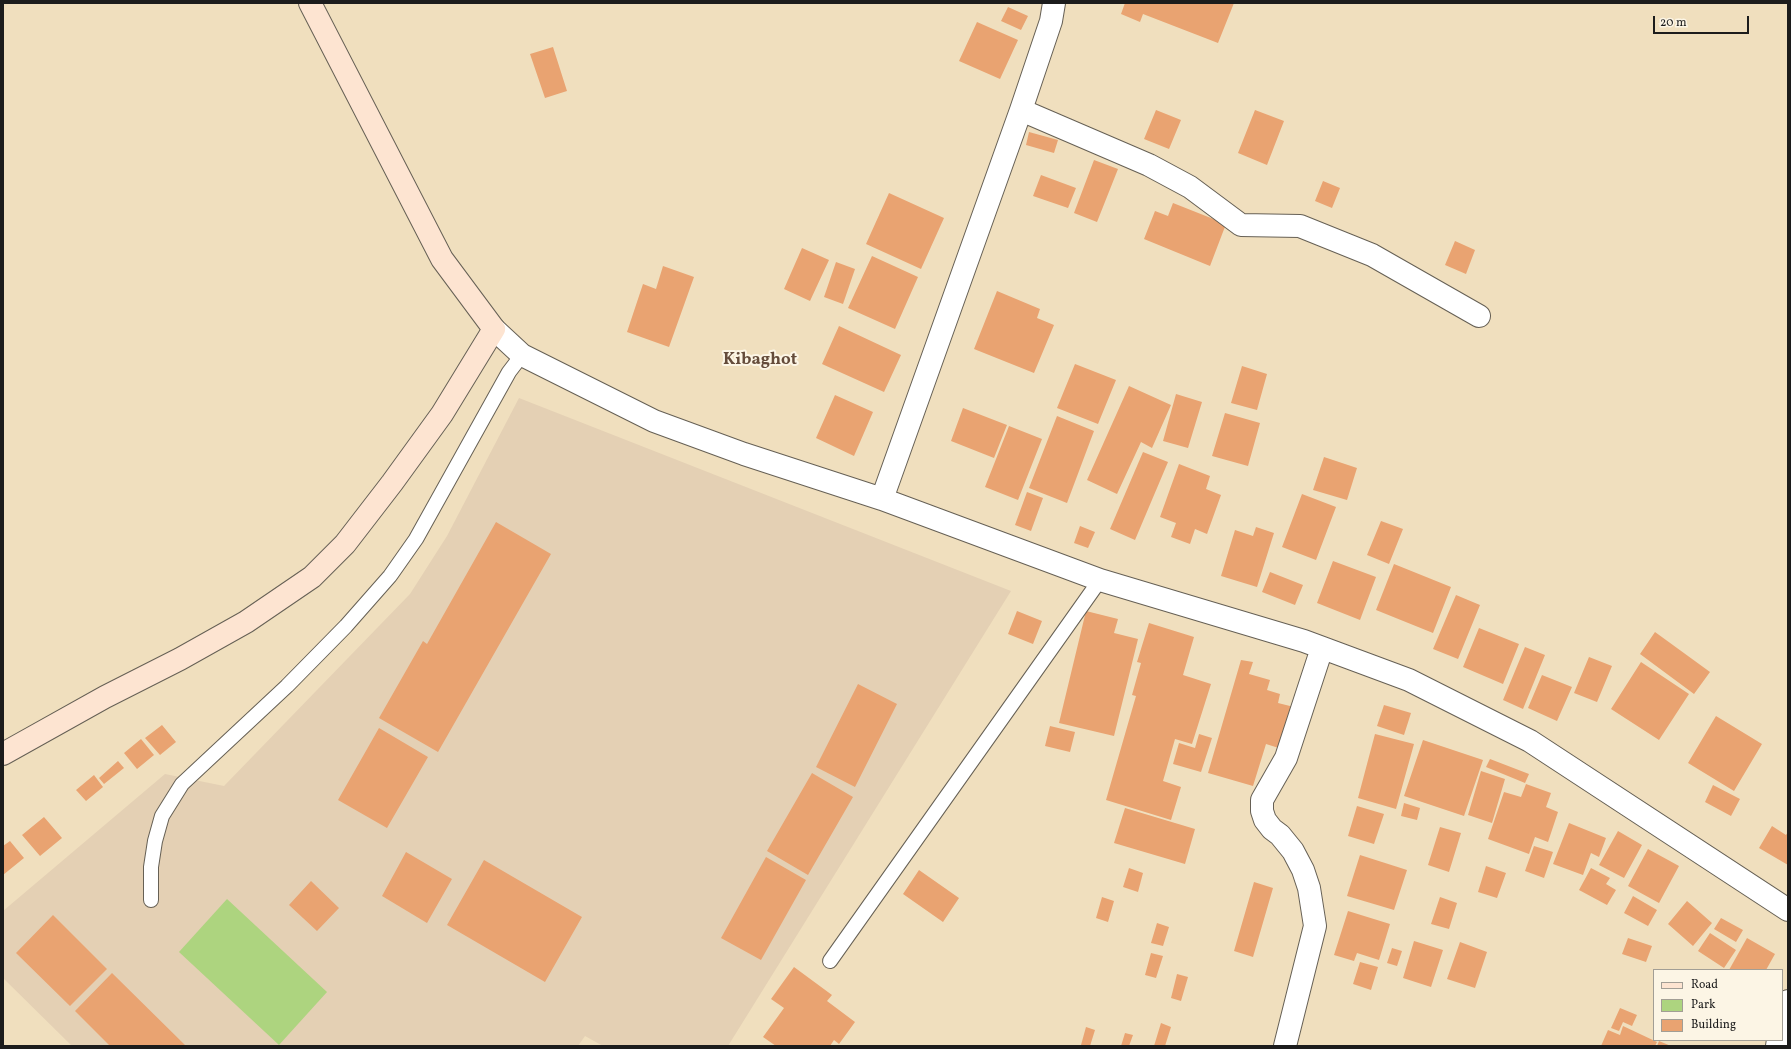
<!DOCTYPE html>
<html>
<head>
<meta charset="utf-8">
<style>
  body { margin:0 }
  #map { position:relative; width:1791px; height:1049px; overflow:hidden; background:#f0dfbe; font-family:Vollkorn,serif }
  canvas { display:block }
  .frame { position:absolute; inset:0; border:4px solid #1c1c1c; pointer-events:none }
  .legend { position:absolute; left:1653px; top:969px; width:130px; height:72px; box-sizing:border-box; background:#fcf5e5; border:1px solid #a29e95; margin:0; padding:5px 7px; list-style:none; font-size:12px; color:#1c1c1c }
  .legend li { display:flex; align-items:center; gap:8px; height:20px }
  .legend b { width:20px; border:1px solid #a29e95 }
  .scale { position:absolute; left:1653px; top:16px; width:96px; height:18px; box-sizing:border-box; border:2px solid #1c1c1c; border-top:0; padding-left:5px; font-size:12px; line-height:14px; white-space:nowrap; color:#1c1c1c; -webkit-text-stroke:3px #fcf5e5; paint-order:stroke }
</style>
</head>
<body>
<div id="map">
<canvas width="1791" height="1049"></canvas>
<div class="frame"></div>
<ul class="legend">
<li><b style="height:5px;background:#fde4d1"></b>Road</li>
<li><b style="height:11px;background:#add47f"></b>Park</li>
<li><b style="height:11px;background:#e9a371"></b>Building</li>
</ul>
<div class="scale">20 m</div>
</div>
<script>
const ctx = document.querySelector('canvas').getContext('2d');
ctx.lineJoin = 'round';
function fillPath(path, color) { ctx.fillStyle = color; ctx.fill(path, 'evenodd'); }
const shape = rows => new Path2D(rows.map(r => 'M' + r).join(''));
function trace(path, color, width, dash) { ctx.strokeStyle = color; ctx.lineWidth = width; ctx.lineCap = dash ? 'butt' : 'round'; ctx.setLineDash(dash || []); ctx.stroke(path); }
function label(font, color, halo, rows, align = 'center') {
  ctx.font = font + ' Vollkorn,serif'; ctx.lineWidth = 4; ctx.setLineDash([]); ctx.textBaseline = 'middle'; ctx.strokeStyle = halo; ctx.fillStyle = color; for (const [text, x, y, turn = 0] of rows) {
    ctx.save(); ctx.translate(x, y); ctx.rotate((+turn || 0) * Math.PI / 180); ctx.textAlign = isNaN(turn) ? turn : align; if (halo) ctx.strokeText(text, 0, 0); ctx.fillText(text, 0, 0); ctx.restore();
  }
}
fillPath(shape([
  [519,398,1011,591,728,1046,603,1046,585,1036,578,1046,72,1046,3,978,3,911,165,774,224,786,410,594,447,536]
]), '#e4d0b4');
fillPath(shape([
  [227,899,327,992,279,1045,179,952]
]), '#add47f');
fillPath(shape([
  [1125,3,1234,3,1218,43,1143,14,1140,22,1121,14],
  [1008,7,1028,16,1021,30,1001,21],
  [977,22,1018,40,1000,79,959,61],
  [553,47,567,91,545,98,530,54],
  [1156,110,1181,120,1169,149,1144,139],
  [1255,110,1284,121,1267,165,1238,153],
  [1029,132,1058,140,1054,153,1026,145],
  [1094,160,1118,169,1097,222,1074,213],
  [1041,175,1076,188,1068,208,1033,196],
  [1323,181,1340,188,1332,208,1315,201],
  [889,193,944,218,921,269,866,244],
  [1173,203,1226,224,1210,266,1144,239,1155,211,1168,216],
  [1455,241,1475,250,1466,274,1445,265],
  [802,248,829,260,810,301,784,289],
  [872,256,918,277,895,329,848,308],
  [836,262,855,269,843,304,824,297],
  [663,266,694,277,669,347,627,332,643,284,656,289],
  [997,291,1040,309,1037,318,1054,325,1034,373,974,349],
  [839,326,901,355,884,392,822,364],
  [1075,364,1116,380,1098,424,1057,408],
  [1242,366,1267,374,1257,410,1231,403],
  [1129,386,1171,405,1152,448,1141,442,1117,494,1087,480],
  [1176,394,1202,402,1188,448,1163,441],
  [835,395,873,412,854,456,816,438],
  [963,408,1007,425,994,458,951,441],
  [1225,413,1260,423,1248,466,1212,456],
  [1057,416,1094,431,1067,503,1029,488],
  [1009,426,1042,439,1018,500,985,487],
  [1143,452,1168,462,1135,540,1110,529],
  [1324,457,1357,468,1347,500,1313,490],
  [1179,464,1210,476,1206,489,1221,495,1207,534,1195,529,1190,544,1171,537,1176,523,1160,517],
  [1027,492,1043,498,1031,531,1015,525],
  [1302,494,1336,507,1316,560,1282,547],
  [1381,521,1403,529,1389,564,1367,555],
  [496,522,551,554,438,752,379,718,423,641,427,644],
  [1080,526,1095,532,1088,548,1074,543],
  [1256,527,1274,533,1257,587,1221,576,1235,530,1253,536],
  [1333,561,1376,577,1360,620,1317,603],
  [1394,564,1451,587,1433,633,1376,610],
  [1270,572,1303,585,1295,605,1262,592],
  [1456,595,1480,605,1458,659,1433,649],
  [1017,611,1042,621,1033,644,1008,634],
  [1086,611,1118,619,1114,633,1138,639,1114,736,1059,723],
  [1149,623,1194,637,1183,675,1211,684,1192,744,1175,739,1163,781,1181,787,1171,820,1106,800,1136,696,1132,695,1141,663,1137,662],
  [1479,628,1519,644,1503,684,1463,667],
  [1655,632,1710,672,1694,694,1640,654],
  [1525,647,1545,655,1523,709,1503,700],
  [1589,657,1612,666,1597,702,1574,693],
  [1241,660,1253,662,1249,674,1270,680,1267,690,1280,694,1278,703,1294,707,1282,749,1266,744,1253,786,1208,773],
  [1641,662,1689,694,1659,740,1611,709],
  [1542,675,1572,687,1557,721,1528,708],
  [858,684,897,704,855,787,816,767],
  [1384,705,1411,713,1404,735,1377,726],
  [1716,716,1762,744,1734,791,1688,763],
  [162,725,176,742,160,755,145,738],
  [1050,726,1075,732,1070,752,1045,746],
  [379,728,428,757,387,828,338,800],
  [1199,734,1212,738,1201,772,1173,764,1179,743,1195,748],
  [1375,734,1414,744,1396,809,1358,798],
  [141,739,154,755,137,769,124,753],
  [1423,740,1483,760,1464,816,1404,796],
  [1490,759,1529,774,1525,783,1486,767],
  [118,761,124,768,104,784,99,778],
  [1481,771,1505,779,1492,823,1468,815],
  [812,773,853,797,808,875,767,851],
  [94,775,103,787,86,801,76,790],
  [1526,784,1551,793,1546,807,1558,812,1548,842,1535,837,1529,854,1488,839,1504,792,1521,797],
  [1713,785,1740,799,1731,816,1705,802],
  [1404,803,1420,808,1417,820,1401,816],
  [1357,806,1384,814,1374,844,1348,836],
  [1125,808,1195,829,1185,864,1114,843],
  [44,817,62,838,40,856,22,835],
  [1569,823,1606,838,1599,857,1591,853,1583,875,1553,864],
  [1772,826,1786,835,1788,832,1788,865,1759,848],
  [1440,827,1461,833,1449,872,1428,865],
  [1618,831,1642,845,1624,878,1599,865],
  [10,841,24,858,3,875,3,846],
  [1534,846,1553,852,1544,878,1525,871],
  [1648,849,1679,866,1659,903,1628,886],
  [406,852,452,879,427,923,382,896],
  [1360,855,1407,870,1394,910,1347,896],
  [766,857,806,880,761,960,721,938],
  [484,860,582,917,545,982,447,925],
  [1486,866,1506,873,1497,898,1478,892],
  [1129,868,1143,873,1138,892,1123,887],
  [1591,868,1610,878,1606,884,1616,890,1607,905,1579,890],
  [919,870,959,898,943,922,903,894],
  [311,881,339,908,317,931,289,905],
  [1254,882,1273,888,1253,957,1234,951],
  [1633,896,1657,910,1648,926,1624,913],
  [1102,897,1114,901,1108,922,1096,918],
  [1440,897,1457,903,1449,929,1431,924],
  [1687,901,1712,923,1693,946,1668,924],
  [1348,911,1390,924,1379,960,1357,953,1354,961,1334,955],
  [53,915,107,969,70,1006,16,953],
  [1721,918,1743,930,1736,942,1714,929],
  [1157,923,1169,927,1163,946,1151,943],
  [1710,933,1736,950,1724,968,1698,951],
  [1628,938,1652,946,1646,962,1622,954],
  [1747,938,1775,954,1766,970,1729,970],
  [1414,941,1443,950,1431,987,1403,978],
  [1460,942,1487,952,1475,988,1447,979],
  [1392,948,1402,951,1397,966,1387,963],
  [1151,953,1163,956,1156,978,1145,975],
  [1360,962,1378,967,1371,990,1353,984],
  [794,967,832,995,827,1001,855,1022,839,1044,834,1040,830,1046,776,1046,763,1037,784,1008,771,999],
  [112,973,186,1046,110,1046,75,1011],
  [1177,974,1188,977,1181,1001,1171,998],
  [1620,1008,1637,1015,1632,1026,1623,1022,1619,1031,1611,1028],
  [1161,1023,1171,1027,1165,1046,1154,1046],
  [1623,1026,1657,1042,1655,1046,1601,1046,1608,1030,1620,1035],
  [1086,1027,1095,1030,1090,1046,1081,1045],
  [1125,1033,1133,1035,1129,1046,1121,1046],
  [1659,1041,1671,1046,1657,1046]
]), '#e9a371');
const lane = shape([
  [151,900,151,867,155,841,162,816,182,784,287,686,346,626,390,576,416,539,509,372,522,355],
  [830,961,1100,580]
]);
const street = shape([
  [1021,110,1149,165,1190,187,1241,225,1300,226,1372,255,1479,316],
  [494,329,522,355,654,421,744,454,882,499,1100,580,1304,641,1409,680,1530,741,1788,910],
  [882,499,1021,110,1051,21,1054,3],
  [1782,1025,1788,1001],
  [1285,1046,1315,926,1309,888,1303,870,1293,851,1280,835,1272,829,1265,820,1262,811,1262,800,1286,758,1322,648],
  [1777,1046,1778,1040]
]);
const secondary = shape([
  [3,754,105,697,180,659,246,622,312,577,345,544,392,483,442,414,494,329,442,259,310,3]
]);
trace(lane, '#666055', 16);
trace(street, '#666055', 24);
trace(secondary, '#666055', 24);
trace(lane, '#fff', 14);
trace(street, '#fff', 22);
trace(secondary, '#fde4d1', 22);
label('bold 17px', '#644b3a', '#fcf5e5', [
  ["Kibaghot",760,361]
]);
</script>
</body>
</html>
